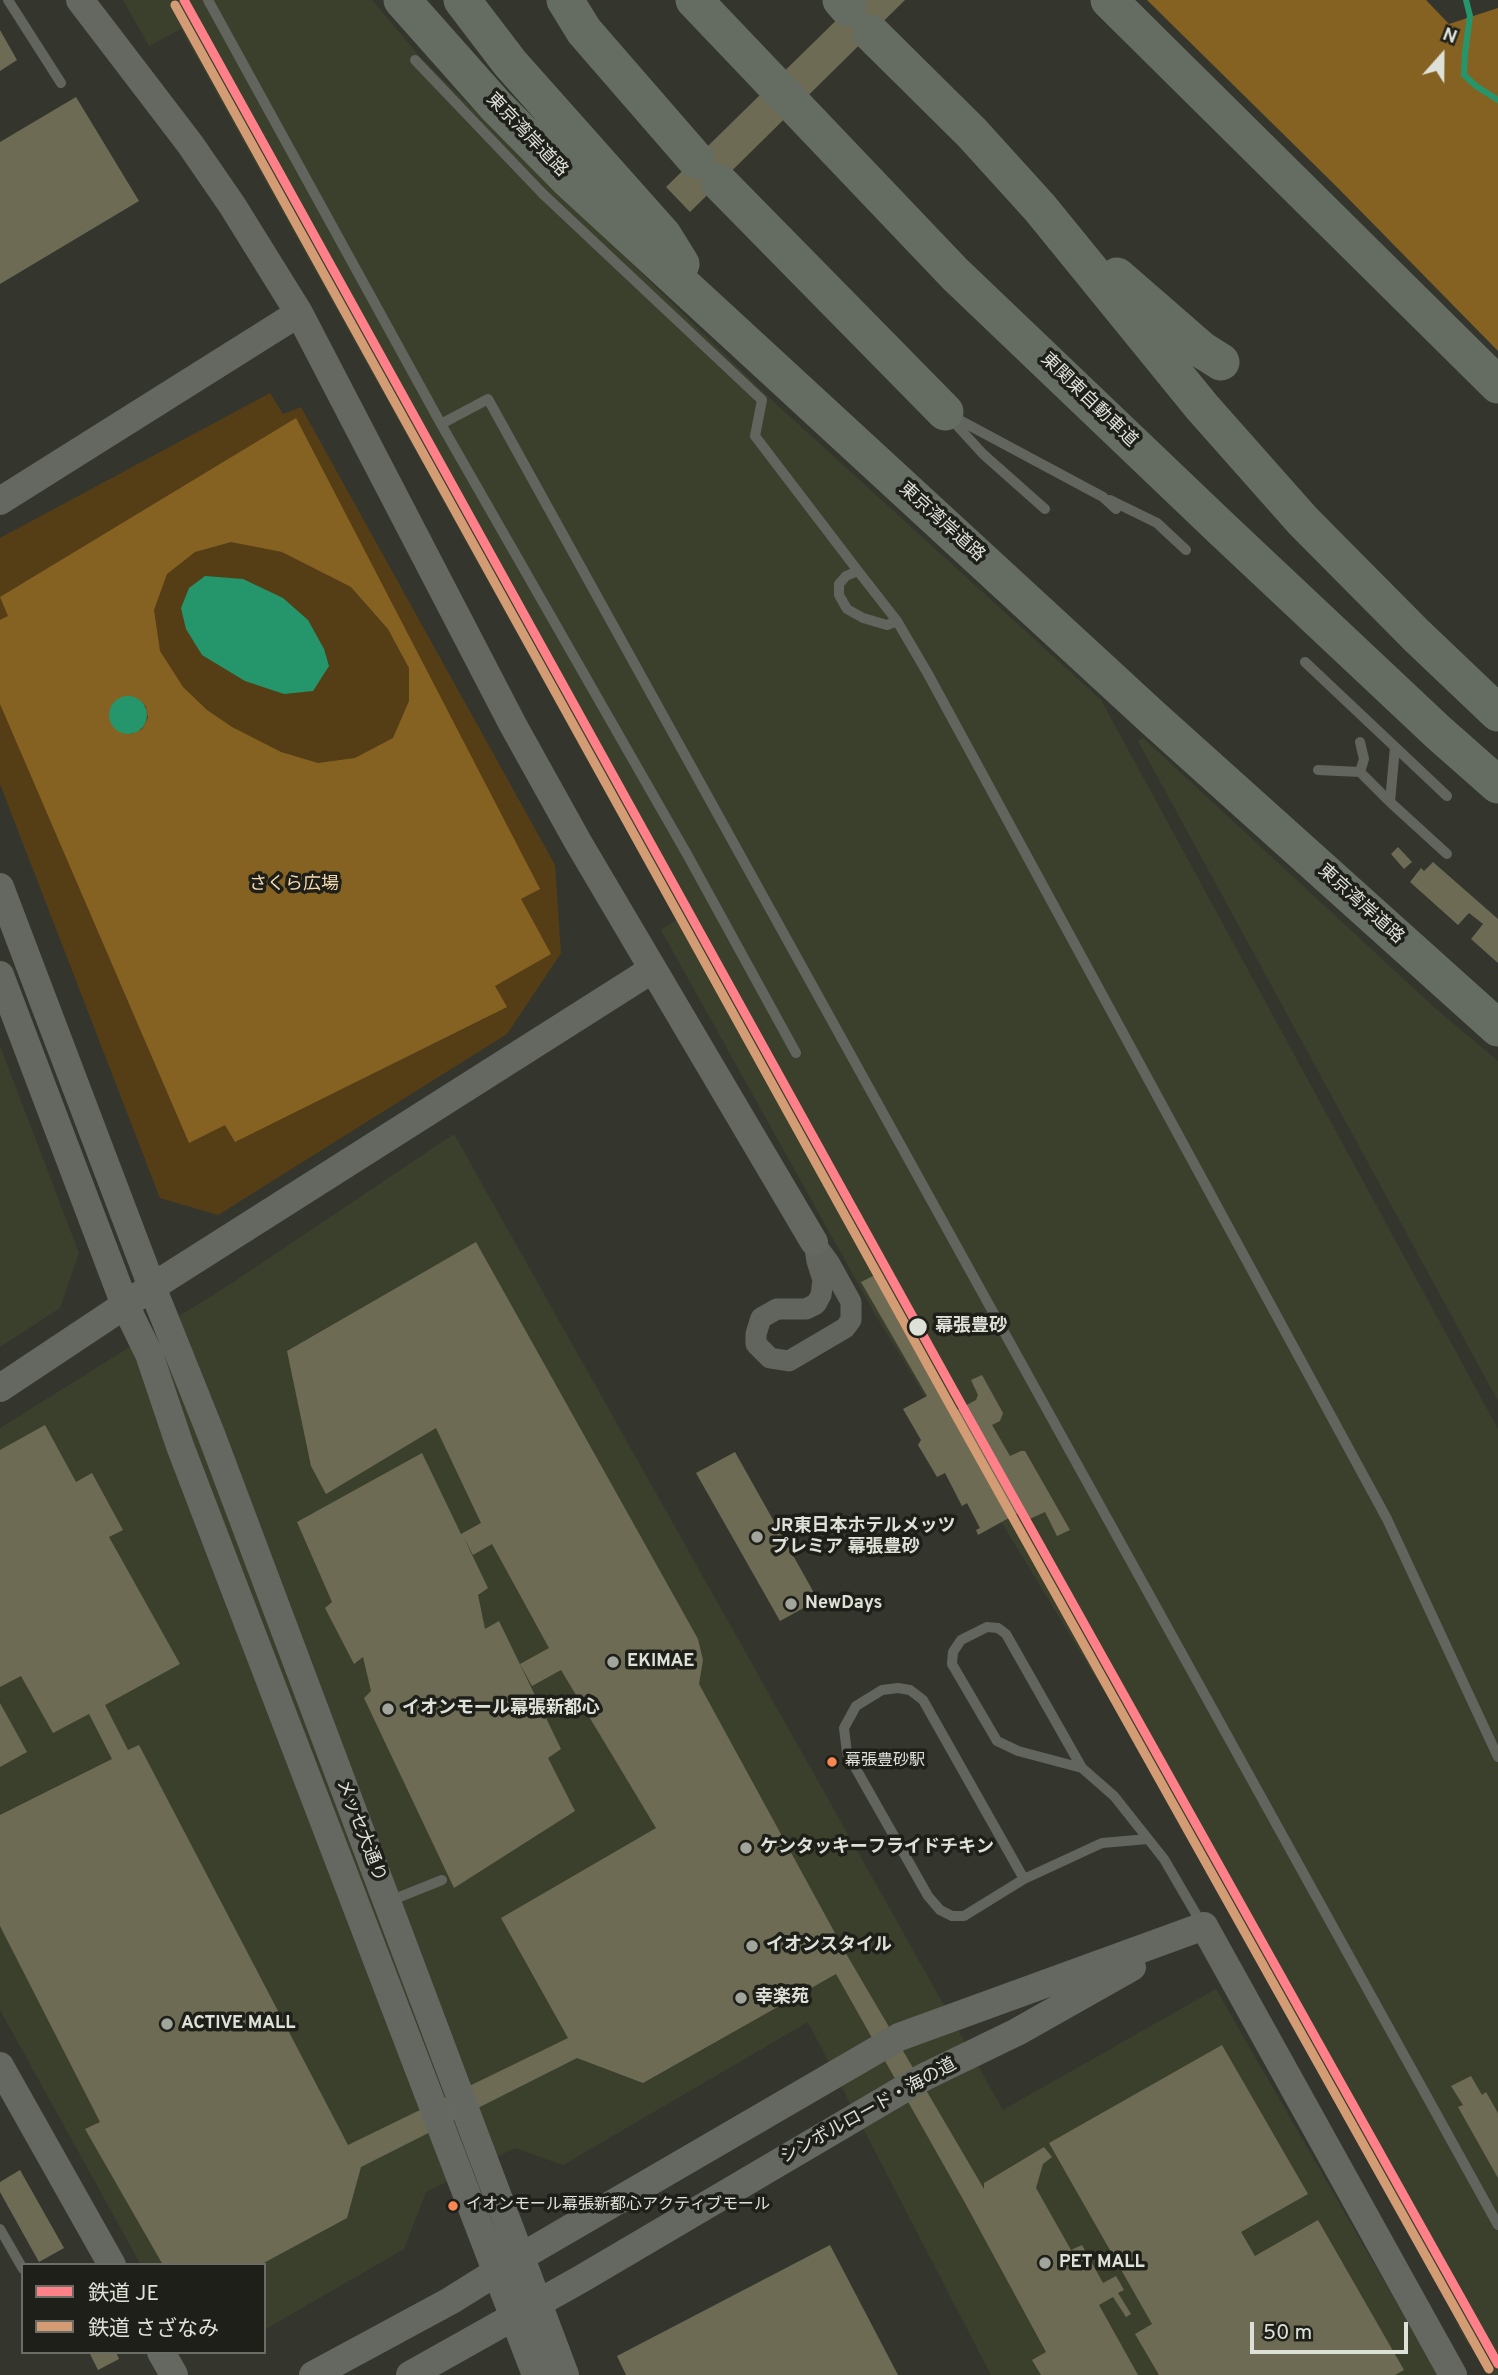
<!DOCTYPE html>
<html>
<head>
<meta charset="utf-8">
<style>
  body { margin:0 }
  #map { position:relative; width:1498px; height:2375px; overflow:hidden; background:#34362e; font-family:Overpass,"Noto Sans JP",sans-serif }
  canvas { display:block }
  .legend { position:absolute; left:21px; top:2263px; width:245px; height:91px; box-sizing:border-box; background:#1e1f19; border:2px solid #6b6d65; margin:0; padding:9px 12px; list-style:none; font-size:21px; color:#dee1d8 }
  .legend li { display:flex; align-items:center; gap:14px; height:35px }
  .legend b { width:35px; border:2px solid #6b6d65 }
  .north { position:absolute; left:1407px; top:21px; width:70px; height:70px; -webkit-text-stroke:5px #1e1f19; paint-order:stroke; rotate:21deg; font-size:19px; font-weight:700; line-height:28px; text-align:center; color:#dee1d8 }
  .north::after { content:''; display:block; margin:auto; width:24px; height:32px; background:#dee1d8; clip-path:polygon(50% 0,100% 100%,50% 72%,0 100%) }
  .scale { position:absolute; left:1250px; top:2322px; width:158px; height:32px; box-sizing:border-box; border:4px solid #dee1d8; border-top:0; padding-left:9px; font-size:21px; line-height:24px; white-space:nowrap; color:#dee1d8; -webkit-text-stroke:5px #1e1f19; paint-order:stroke }
</style>
</head>
<body>
<div id="map">
<canvas width="1498" height="2375"></canvas>
<ul class="legend">
<li><b style="height:9px;background:#ff8088"></b>鉄道 JE</li>
<li><b style="height:9px;background:#d39c74"></b>鉄道 さざなみ</li>
</ul>
<div class="north">N</div>
<div class="scale">50 m</div>
</div>
<script>
const ctx = document.querySelector('canvas').getContext('2d');
ctx.lineJoin = 'round';
function fillPath(path, color) { ctx.fillStyle = color; ctx.fill(path, 'evenodd'); }
const shape = rows => new Path2D(rows.map(r => 'M' + r).join(''));
function trace(path, color, width, dash) { ctx.strokeStyle = color; ctx.lineWidth = width; ctx.lineCap = dash ? 'butt' : 'round'; ctx.setLineDash(dash || []); ctx.stroke(path); }
function label(font, color, halo, rows, align = 'center') {
  ctx.font = font + ' Overpass,"Noto Sans JP",sans-serif'; ctx.lineWidth = 7; ctx.setLineDash([]); ctx.textBaseline = 'middle'; ctx.strokeStyle = halo; ctx.fillStyle = color; for (const [text, x, y, turn = 0] of rows) {
    ctx.save(); ctx.translate(x, y); ctx.rotate((+turn || 0) * Math.PI / 180); ctx.textAlign = isNaN(turn) ? turn : align; if (halo) ctx.strokeText(text, 0, 0); ctx.fillText(text, 0, 0); ctx.restore();
  }
}
fillPath(shape([
  [123,0,372,0,421,58,764,393,1101,700,1498,1429,1498,2375,1492,2375,1473,2342,1468,2345,1458,2326,1463,2322,1197,1844,875,1314,661,930,676,920,181,29,149,46],
  [1143,738,1436,1009,1498,1061,1498,1401,1138,741],
  [0,1046,79,1253,60,1308,0,1347],
  [454,1134,1003,2110,1216,1989,1438,2375,991,2375,808,2022,563,2165,515,2148,426,2192,404,2249,264,2330,264,2265,141,2265,0,2010,0,1428,232,1283]
]), '#3b402d');
fillPath(shape([
  [270,393,283,414,301,407,555,865,561,953,507,1034,218,1215,160,1198,0,784,0,538]
]), '#553e16');
fillPath(shape([
  [1147,0,1426,0,1449,24,1498,8,1498,351,1336,186],
  [296,418,540,889,521,899,551,954,495,986,507,1007,235,1142,225,1125,189,1143,0,704,0,620,8,616,0,597],
  [231,542,282,552,351,587,388,629,409,668,409,701,393,738,355,758,318,763,281,752,232,727,207,710,183,687,160,651,154,610,167,574,195,552],
  [114,702,142,702,146,707,148,718,142,729,131,734,109,714]
]), '#856222');
fillPath(shape([
  [205,576,243,579,283,598,308,620,324,649,329,666,313,691,284,694,245,681,202,655,186,629,181,608,189,588],
  '109 715a19 19 0 1 1 38 0a19 19 0 1 1-38 0Z'
]), '#25966b');
trace(shape([
  [1466,0,1470,16,1465,53,1464,75,1476,86,1498,100]
]), '#25966b', 6);
fillPath(shape([
  [857,0,905,0,690,212,666,187],
  [0,30,17,60,0,71],
  [76,97,139,201,0,284,0,142],
  [1398,847,1412,862,1404,869,1391,854],
  [1433,862,1498,919,1498,963,1471,939,1483,924,1469,913,1458,925,1410,882,1421,868,1424,871],
  [476,1242,698,1639,703,1660,699,1684,848,1957,984,2189,984,2183,1044,2147,1052,2157,1043,2164,1036,2188,1071,2250,1082,2245,1103,2283,1116,2276,1124,2290,1118,2293,1131,2314,1126,2317,1113,2297,1099,2305,1138,2375,1041,2375,1032,2360,1046,2352,964,2201,836,1974,643,2083,577,2058,361,2167,347,2218,260,2265,163,2265,85,2129,100,2122,0,1926,0,1815,112,1759,89,1714,53,1733,21,1676,0,1687,0,1450,45,1425,76,1482,92,1473,123,1530,109,1537,180,1664,105,1705,128,1750,139,1745,348,2145,568,2038,501,1918,656,1828,561,1670,532,1686,520,1664,549,1648,492,1544,473,1555,463,1536,488,1588,478,1595,485,1629,499,1621,561,1749,548,1758,575,1811,454,1888,364,1698,371,1691,363,1657,354,1664,325,1608,332,1602,297,1522,422,1453,461,1534,481,1523,436,1428,326,1494,311,1466,287,1351],
  [877,1274,955,1411,976,1400,978,1395,971,1380,982,1375,1003,1413,1000,1421,992,1425,1010,1456,1021,1451,1025,1451,1070,1530,1057,1536,1045,1512,1023,1522,1018,1513,978,1535,976,1530,980,1528,967,1503,962,1506,945,1473,937,1477,918,1445,921,1440,903,1409,927,1396,861,1282],
  [735,1452,818,1600,780,1621,696,1473],
  [0,1703,27,1752,0,1767],
  [1222,2045,1308,2194,1241,2232,1255,2256,1318,2220,1404,2370,1395,2375,1159,2375,1135,2334,1152,2324,1049,2143],
  [1471,2076,1482,2095,1486,2092,1498,2113,1498,2178,1458,2107,1463,2105,1451,2086],
  [20,2170,64,2248,39,2262,0,2192,0,2182],
  [830,2245,898,2375,626,2375,617,2356],
  [89,2352,116,2352,119,2359,98,2370]
]), '#6e6b54');
trace(shape([
  [8,0,61,83],
  [208,0,441,424,488,399,1498,2225],
  [415,60,543,194,762,400,755,436,858,571,846,576,839,584,839,595,847,609,863,618,887,625,897,621,858,571],
  [950,415,1103,497,1116,509],
  [951,419,983,454,1045,509],
  [441,424,688,856,796,1053],
  [1110,500,1157,523,1186,550],
  [897,621,928,674,1387,1519,1498,1757],
  [1305,662,1447,796],
  [1360,742,1364,759,1360,772,1390,802,1447,854],
  [1318,770,1360,772],
  [1390,802,1395,747],
  [1082,1768,1018,1751,997,1741,952,1664,953,1652,961,1640,987,1627,998,1628,1006,1634,1082,1768,1114,1796,1164,1859,1203,1926],
  [1024,1879,923,1700,910,1690,898,1688,882,1690,856,1706,844,1728,847,1753,928,1896,940,1910,952,1916,964,1916,1024,1879,1102,1843,1148,1839],
  [387,1902,442,1880],
  [0,2229,23,2269]
]), '#62645e', 10);
trace(shape([
  [814,1242,830,1264,851,1302,851,1320,845,1328,789,1361,770,1358,756,1344,756,1334,761,1318,777,1309,806,1309,816,1304,821,1295,823,1280,817,1261,814,1242]
]), '#62645e', 21);
trace(shape([
  [80,0,190,144,232,205,299,313,513,725,578,842,814,1242],
  [0,501,299,313],
  [0,887,152,1287,211,1434,565,2375],
  [0,975,125,1305,149,1354,180,1446,536,2375],
  [0,1388,152,1287,653,969],
  [1204,1926,1453,2375],
  [0,2066,112,2265],
  [161,2352,174,2375],
  [313,2375,450,2301,519,2258,899,2037,1204,1926],
  [410,2375,581,2279,924,2077,1017,2032,1132,1967]
]), '#646861', 28);
trace(shape([
  [402,0,496,106,570,181,1153,718,1498,1028],
  [462,0,510,63,663,235,681,264],
  [565,0,584,31,696,160],
  [694,0,955,274,1222,529,1439,733,1498,785],
  [841,0,848,8],
  [1109,0,1498,385],
  [871,33,972,133,1040,208,1202,407,1303,521,1416,635,1498,713],
  [719,182,945,412],
  [1117,276,1202,350,1221,362]
]), '#656d62', 37);
trace(shape([
  [184,0,955,1393,1498,2364]
]), '#ff8088', 9);
trace(shape([
  [175,5,946,1398,1489,2369]
]), '#d39c74', 9);
for (const [x, y, r, color] of [
  [918,1327,10,"#dee1d8"],
  [757,1537,7,"#a2a59c"],
  [791,1604,7,"#a2a59c"],
  [613,1662,7,"#a2a59c"],
  [388,1709,7,"#a2a59c"],
  [832,1762,6,"#f88751"],
  [746,1848,7,"#a2a59c"],
  [752,1946,7,"#a2a59c"],
  [741,1998,7,"#a2a59c"],
  [167,2024,7,"#a2a59c"],
  [453,2206,6,"#f88751"],
  [1045,2263,7,"#a2a59c"]
]) { const dot = new Path2D(); dot.arc(x, y, r, 0, 2 * Math.PI); ctx.fillStyle = color; ctx.fill(dot); trace(dot, '#1e1f19', 2.5); }
label('16px', '#dee1d8', '#1e1f19', [
  ["幕張豊砂駅",845,1762],
  ["イオンモール幕張新都心アクティブモール",466,2206]
], 'left');
label('18px', '#dee1d8', '#1e1f19', [
  ["東京湾岸道路",526,136,46],
  ["東関東自動車道",1088,401,44],
  ["東京湾岸道路",941,523,42],
  ["東京湾岸道路",1360,905,42],
  ["メッセ大通り",360,1831,69],
  ["シンボルロード・海の道",869,2112,-29]
]);
label('18px', '#f5d9af', '#1e1f19', [
  ["さくら広場",294,885]
]);
label('bold 18px', '#dee1d8', '#1e1f19', [
  ["幕張豊砂",935,1327]
], 'left');
label('bold 18px', '#dee1d8', '#1e1f19', [
  ["JR東日本ホテルメッツ",771,1527],
  ["プレミア 幕張豊砂",771,1548],
  ["NewDays",805,1604],
  ["EKIMAE",627,1662],
  ["イオンモール幕張新都心",402,1709],
  ["ケンタッキーフライドチキン",760,1848],
  ["イオンスタイル",766,1946],
  ["幸楽苑",755,1998],
  ["ACTIVE MALL",181,2024],
  ["PET MALL",1059,2263]
], 'left');
</script>
</body>
</html>
